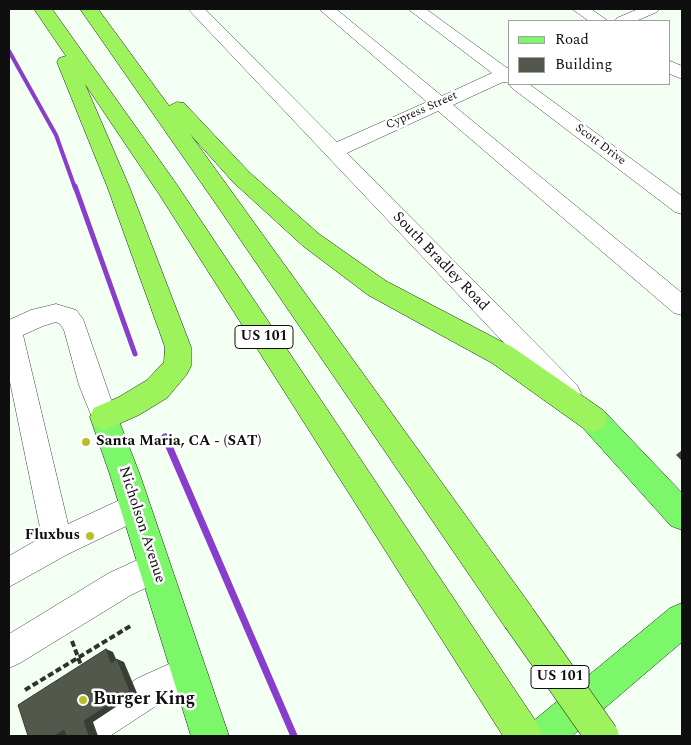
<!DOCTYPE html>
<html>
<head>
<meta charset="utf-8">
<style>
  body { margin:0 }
  #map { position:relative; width:691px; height:745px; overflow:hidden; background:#f3fff2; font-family:Spectral,serif }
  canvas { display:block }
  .frame { position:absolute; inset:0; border:10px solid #0f0f0f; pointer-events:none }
  .legend { position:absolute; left:508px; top:20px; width:162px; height:65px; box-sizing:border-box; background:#fff; border:1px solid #9f9f9f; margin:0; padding:6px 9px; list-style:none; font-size:15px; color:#0f0f0f }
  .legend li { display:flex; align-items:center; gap:10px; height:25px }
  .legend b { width:25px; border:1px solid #9f9f9f }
</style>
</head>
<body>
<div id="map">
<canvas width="691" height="745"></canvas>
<div class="frame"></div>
<ul class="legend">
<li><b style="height:6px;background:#7bf769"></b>Road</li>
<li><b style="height:14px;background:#52584b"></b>Building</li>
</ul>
</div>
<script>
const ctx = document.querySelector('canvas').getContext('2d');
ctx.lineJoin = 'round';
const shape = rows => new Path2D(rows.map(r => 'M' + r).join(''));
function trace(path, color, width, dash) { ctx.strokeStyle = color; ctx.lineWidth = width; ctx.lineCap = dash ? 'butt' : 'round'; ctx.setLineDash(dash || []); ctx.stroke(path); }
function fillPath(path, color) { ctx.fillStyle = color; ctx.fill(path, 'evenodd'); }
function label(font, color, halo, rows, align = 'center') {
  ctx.font = font + ' Spectral,serif'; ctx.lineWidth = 5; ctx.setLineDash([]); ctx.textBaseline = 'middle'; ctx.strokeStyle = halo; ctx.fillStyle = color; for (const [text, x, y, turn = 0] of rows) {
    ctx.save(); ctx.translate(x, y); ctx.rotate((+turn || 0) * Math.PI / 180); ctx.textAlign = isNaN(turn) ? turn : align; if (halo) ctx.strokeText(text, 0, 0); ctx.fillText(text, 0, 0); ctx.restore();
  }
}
trace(shape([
  [9,51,56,135,75,188]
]), '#883dcd', 4);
trace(shape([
  [75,186,135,354]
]), '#883dcd', 5);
trace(shape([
  [165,437,294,736]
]), '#883dcd', 7);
const minor = shape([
  [188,9,205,9,337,142,427,102,319,9,336,9,442,96,492,73,408,9,426,9,507,68,510,67,510,84,529,84,682,196,682,214,675,212,512,88,509,84,510,83,503,82,453,105,682,293,682,315,674,313,438,111,347,153,577,385,581,393,577,401,568,404,559,401,188,9],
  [572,9,591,9,608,21,589,21,572,9],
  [638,9,659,9,657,12,636,21,615,21,617,18,638,9],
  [670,61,682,66,682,79,670,74,670,61],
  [56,304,76,310,83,319,117,417,113,425,104,429,95,425,79,385,64,330,60,324,56,322,43,326,23,335,68,524,135,493,145,497,149,507,145,517,68,554,9,587,9,556,42,537,9,377,9,320,31,310,56,304],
  [155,552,166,556,170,567,166,578,131,595,20,663,9,668,9,634,109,573,155,552],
  [189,655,200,660,205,671,200,682,162,702,110,736,82,736,78,726,83,714,138,678,189,655]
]);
const major = shape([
  [104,404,114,408,140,475,229,736,191,736,110,475,90,417,94,408,104,404],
  [593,406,603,410,682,493,682,530,671,526,583,428,579,419,583,410,593,406],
  [682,603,682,642,572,736,525,736,531,723,670,608,682,603]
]);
const highway = shape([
  [34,9,52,9,175,182,537,723,543,736,503,736,159,194,85,84,129,186,191,347,191,366,187,374,167,398,139,415,114,426,104,430,94,426,90,417,94,408,119,397,147,380,164,362,165,347,107,186,57,62,59,58,66,56,34,9],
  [80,9,98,9,169,106,177,102,184,103,249,172,319,234,386,281,512,347,603,410,607,419,603,428,593,432,583,428,492,363,368,295,303,246,233,182,190,134,531,606,536,618,531,630,519,635,507,630,216,204,80,9]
]);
trace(minor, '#424242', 1);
trace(major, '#202020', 1);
trace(highway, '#202020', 1);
trace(shape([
  [72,641,82,668],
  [25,690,132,625]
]), '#313131', 4, [6, 3]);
fillPath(minor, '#fff');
fillPath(major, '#7bf769');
fillPath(highway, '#9cf35b');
const highwayBridge = shape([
  [519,618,602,736]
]);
trace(highwayBridge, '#202020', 34, []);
trace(highwayBridge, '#9cf35b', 33);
fillPath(shape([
  [682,450,682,461,676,455]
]), '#474c40');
fillPath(shape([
  [106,649,113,652,119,666,111,663],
  [117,659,124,662,137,693,93,722,98,736,88,736,84,721],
  [64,730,73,730,64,736,54,736]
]), '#393e34');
const building = shape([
  [106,649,111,663,117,659,130,691,84,721,89,736,66,736,64,730,54,736,28,736,18,705,106,649]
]);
fillPath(building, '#52584b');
trace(building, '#393e34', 1);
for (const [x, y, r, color] of [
  [86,442,5,"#b5bf27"],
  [90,536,5,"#b5bf27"],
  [83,700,5,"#b5bf27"]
]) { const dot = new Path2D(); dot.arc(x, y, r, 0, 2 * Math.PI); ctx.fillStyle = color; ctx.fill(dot); trace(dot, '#fff', 2); }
label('12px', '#0f0f0f', '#fff', [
  ["Cypress Street",422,111,-24],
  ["Scott Drive",600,145,37]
]);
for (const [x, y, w] of [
  [264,337,58],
  [560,677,58]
]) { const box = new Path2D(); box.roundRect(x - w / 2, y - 11.5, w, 23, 4); ctx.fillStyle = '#fff'; ctx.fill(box); trace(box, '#0f0f0f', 1); }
label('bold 14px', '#0f0f0f', null, [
  ["US 101",264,337],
  ["US 101",560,677]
]);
label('15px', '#0f0f0f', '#fff', [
  ["South Bradley Road",440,262,46],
  ["Nicholson Avenue",141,525,72]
]);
label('bold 15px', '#0f0f0f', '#fff', [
  ["Santa Maria, CA - (SAT)",96,442],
  ["Fluxbus",80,536,"right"]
], 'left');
label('bold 18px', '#0f0f0f', '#fff', [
  ["Burger King",93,700]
], 'left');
</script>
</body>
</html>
